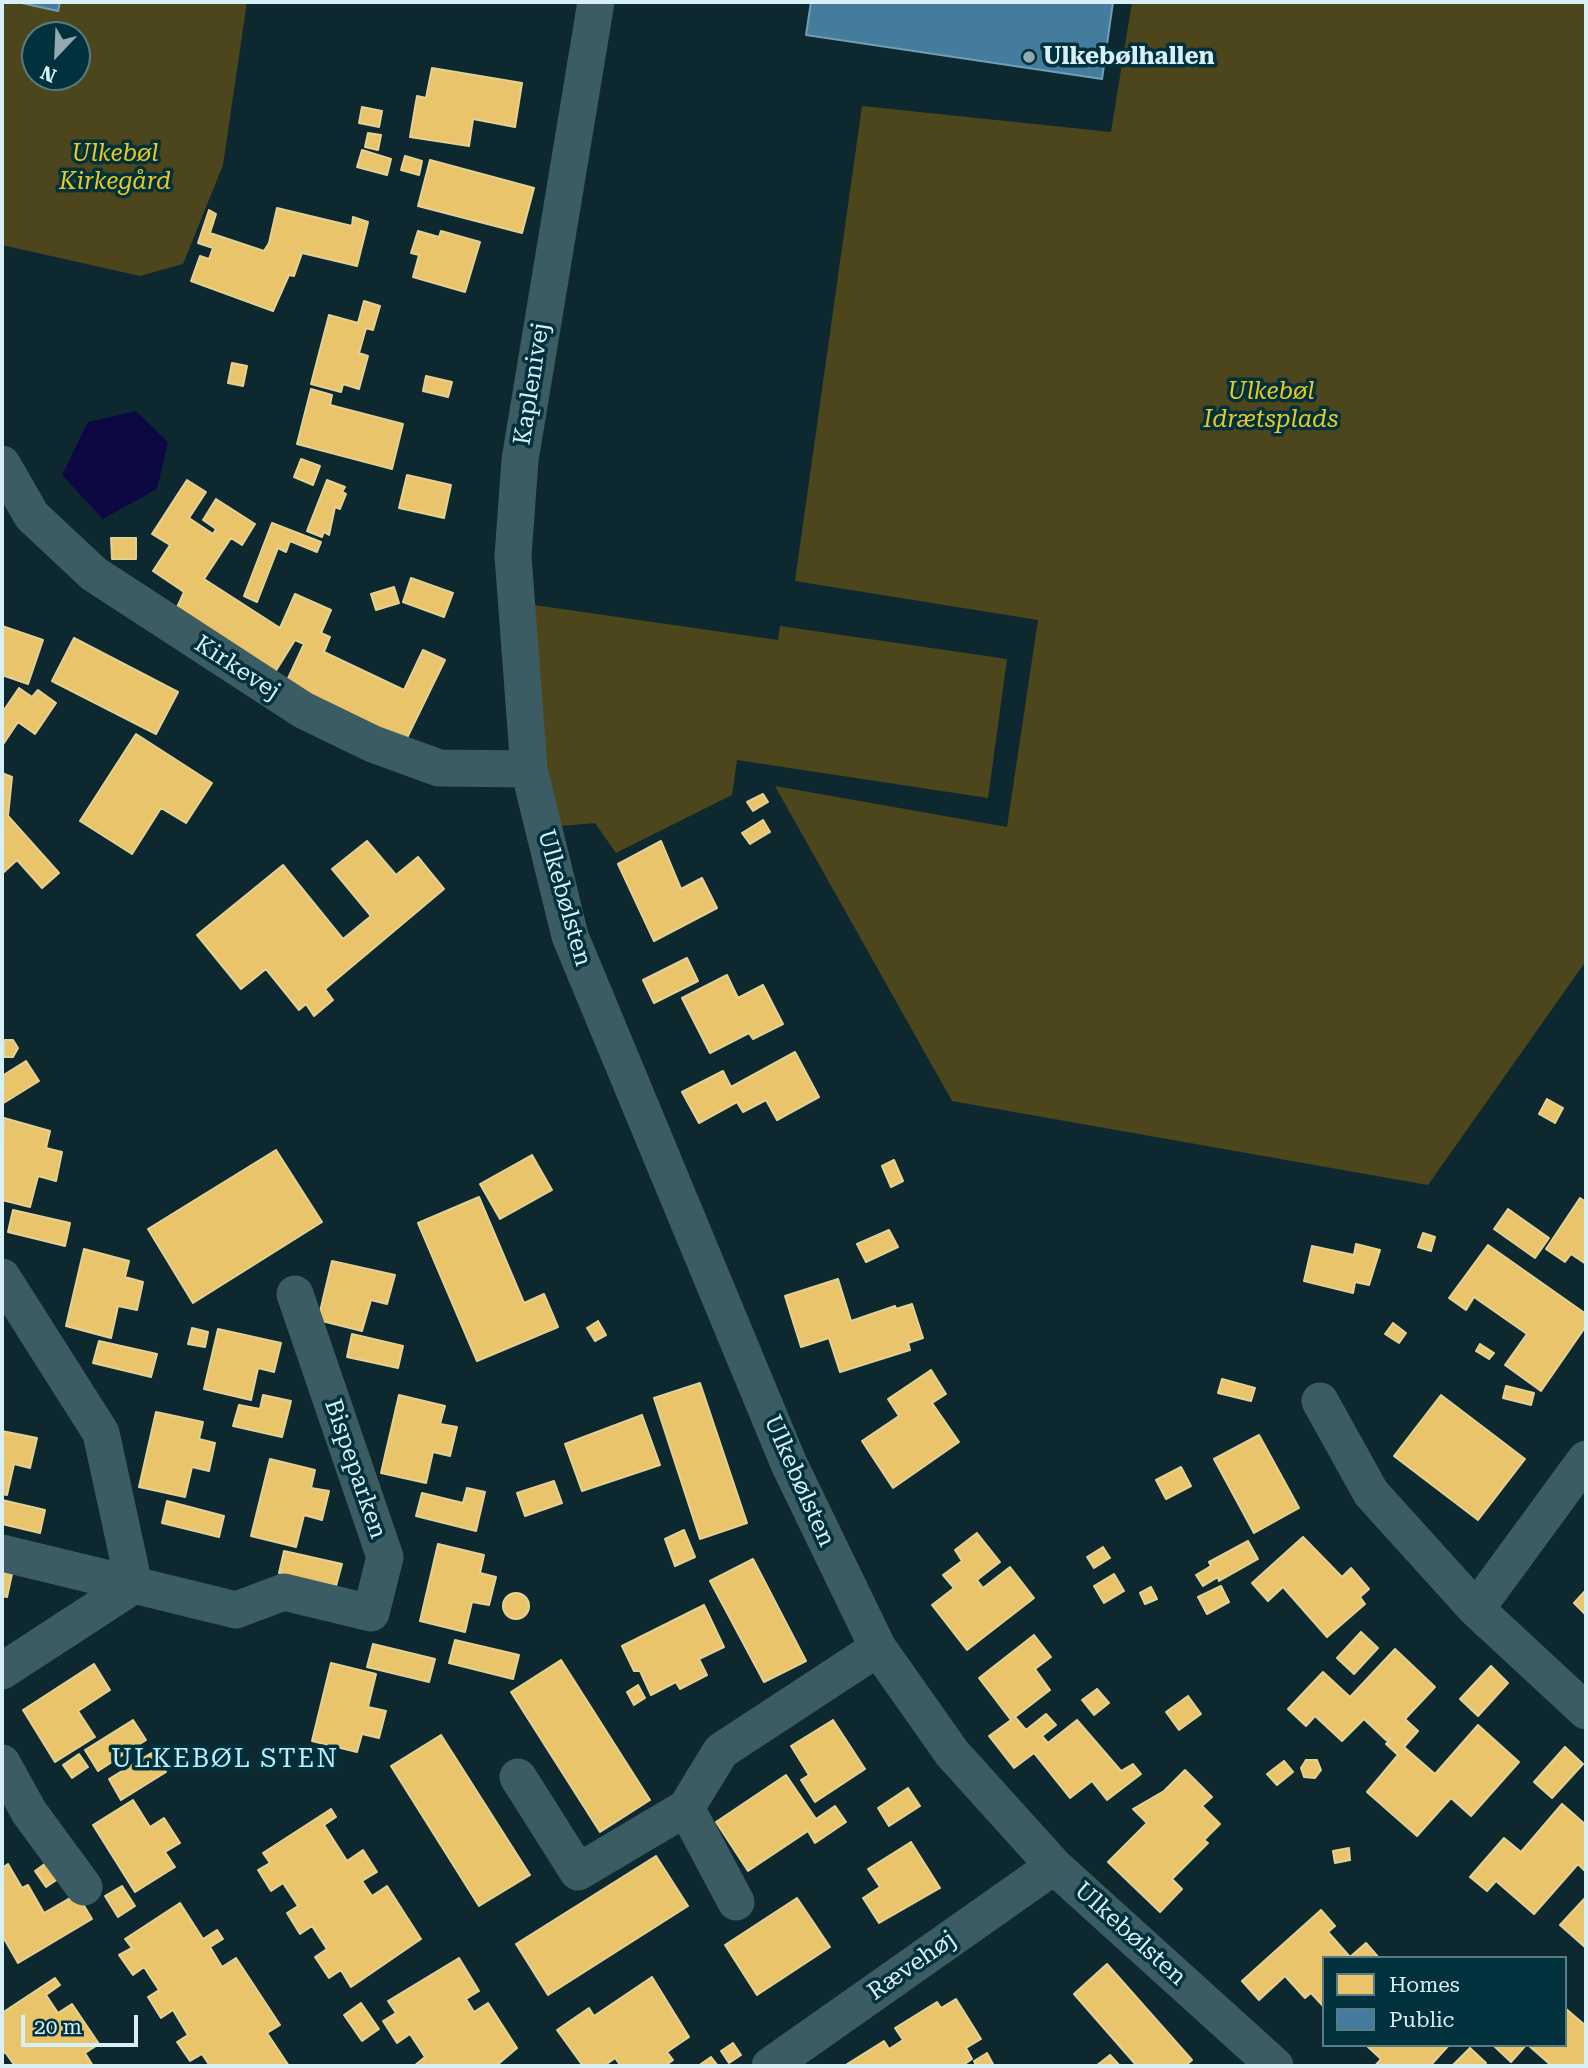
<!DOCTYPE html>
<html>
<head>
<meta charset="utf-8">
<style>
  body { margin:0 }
  #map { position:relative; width:1588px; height:2068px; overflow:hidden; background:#0d292f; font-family:"Roboto Serif",serif }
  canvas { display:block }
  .frame { position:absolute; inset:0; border:4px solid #d7eff5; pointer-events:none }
  .legend { position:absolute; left:1322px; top:1956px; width:245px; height:91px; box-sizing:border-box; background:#00313c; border:2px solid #567d86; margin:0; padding:9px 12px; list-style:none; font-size:21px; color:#d7eff5 }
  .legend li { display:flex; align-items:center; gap:14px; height:35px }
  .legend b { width:35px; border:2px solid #567d86 }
  .north { position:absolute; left:21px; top:21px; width:70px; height:70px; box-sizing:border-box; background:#00313c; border:2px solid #567d86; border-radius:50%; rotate:203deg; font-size:19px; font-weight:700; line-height:28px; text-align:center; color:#d7eff5 }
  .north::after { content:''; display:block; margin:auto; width:24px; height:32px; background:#90aab0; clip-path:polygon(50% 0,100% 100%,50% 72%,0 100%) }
  .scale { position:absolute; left:21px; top:2015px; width:117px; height:32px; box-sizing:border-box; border:4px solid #d7eff5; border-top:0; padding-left:9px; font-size:21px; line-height:24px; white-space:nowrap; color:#d7eff5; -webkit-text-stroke:5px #00313c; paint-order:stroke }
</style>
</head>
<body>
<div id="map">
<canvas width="1588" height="2068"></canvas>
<div class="frame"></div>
<ul class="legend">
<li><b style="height:19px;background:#e9c46a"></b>Homes</li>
<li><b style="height:19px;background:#457b9d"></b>Public</li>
</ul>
<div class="north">N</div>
<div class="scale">20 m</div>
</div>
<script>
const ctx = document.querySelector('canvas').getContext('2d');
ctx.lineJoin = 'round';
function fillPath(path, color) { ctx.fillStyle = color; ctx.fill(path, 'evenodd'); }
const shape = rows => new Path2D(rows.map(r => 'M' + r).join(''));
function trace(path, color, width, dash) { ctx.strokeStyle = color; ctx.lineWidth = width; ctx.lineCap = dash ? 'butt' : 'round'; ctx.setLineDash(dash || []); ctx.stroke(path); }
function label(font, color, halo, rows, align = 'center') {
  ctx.font = font + ' "Roboto Serif",serif'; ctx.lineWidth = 7; ctx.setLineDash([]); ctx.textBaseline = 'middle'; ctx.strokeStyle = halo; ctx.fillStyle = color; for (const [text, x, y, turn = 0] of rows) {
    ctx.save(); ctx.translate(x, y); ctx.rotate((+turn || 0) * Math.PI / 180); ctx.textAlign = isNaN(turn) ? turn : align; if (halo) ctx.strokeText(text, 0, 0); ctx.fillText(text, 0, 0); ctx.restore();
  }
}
fillPath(shape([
  [2,2,247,2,223,165,183,264,140,276,2,245],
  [35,35,77,35,77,77,35,77],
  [1132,2,1586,2,1586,961,1428,1185,952,1101,775,786,1007,827,1038,620,795,581,862,106,1111,132],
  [534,605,778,640,780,626,1007,659,988,798,737,760,732,795,616,853,595,823,561,826,546,764]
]), '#4d461c');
fillPath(shape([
  [136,411,168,442,157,489,103,519,62,475,88,422]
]), '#0e0842');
const homes = shape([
  [432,68,522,83,515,127,473,119,469,146,410,137,417,96,426,98,432,68],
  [362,107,382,111,379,127,359,123,362,107],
  [368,133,381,135,378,150,365,147,368,133],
  [362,150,391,159,387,175,357,167,362,150],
  [405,156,422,161,419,175,401,170,405,156],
  [430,160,534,188,522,233,418,206,430,160],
  [277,208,352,226,353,217,368,222,357,266,302,253,294,276,289,275,273,311,191,281,200,256,209,259,213,248,198,243,209,210,216,214,210,233,264,251,269,243,277,208],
  [418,231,439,237,441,231,480,242,465,292,413,277,419,255,411,253,418,231],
  [364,301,380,306,373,330,366,328,359,353,368,356,359,389,343,384,341,392,311,384,329,315,358,323,364,301],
  [232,363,247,366,243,386,228,383,232,363],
  [426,376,452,382,448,397,423,391,426,376],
  [311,389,332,395,330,405,403,424,392,469,297,444,311,389],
  [301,459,320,466,313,485,294,477,301,459],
  [407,475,451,485,444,518,399,508,407,475],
  [187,480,206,492,189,518,213,534,216,529,203,520,216,499,255,524,242,545,231,538,204,579,280,628,295,594,331,610,321,633,330,637,324,652,404,690,423,650,445,660,404,744,284,687,304,644,295,640,272,677,174,614,184,592,153,571,170,545,152,534,187,480],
  [327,480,345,487,342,492,346,494,340,509,335,507,329,535,324,532,322,537,307,531,327,480],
  [272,523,321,542,317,552,290,541,286,552,278,548,257,602,244,596,272,523],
  [111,538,136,538,136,559,112,559,111,538],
  [411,578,453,593,444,617,403,602,411,578],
  [394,587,399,603,376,610,371,594,394,587],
  [2,626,43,640,28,684,2,675,2,626],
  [74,638,178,692,156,734,52,681,74,638],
  [19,688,32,697,38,690,56,703,35,734,18,722,2,746,2,713,19,688],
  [136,734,212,783,186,823,161,808,132,854,80,821,136,734],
  [2,773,12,777,8,816,59,873,42,888,17,860,4,872,2,869,2,773],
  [763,794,768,802,753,811,747,802,763,794],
  [763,820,770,832,750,844,742,833,763,820],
  [367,841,396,875,418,857,444,889,325,989,333,1000,314,1016,306,1004,299,1010,266,969,241,989,197,935,283,865,343,939,371,916,332,869,367,841],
  [661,841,681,889,702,878,717,908,654,941,618,864,661,841],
  [687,958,698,981,654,1003,643,980,687,958],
  [727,975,738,998,763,985,783,1024,753,1039,749,1033,710,1053,682,998,727,975],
  [4,1040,13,1040,18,1048,13,1057,4,1057,4,1040],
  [795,1052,819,1097,777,1120,766,1100,743,1112,737,1102,699,1123,682,1092,723,1071,731,1087,795,1052],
  [26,1061,39,1081,2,1104,2,1076,26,1061],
  [1547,1099,1563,1108,1555,1123,1539,1114,1547,1099],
  [4,1118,50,1131,46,1148,62,1152,56,1181,38,1176,30,1207,2,1200,4,1118],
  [276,1150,322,1222,193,1303,148,1229,276,1150],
  [532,1155,552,1190,500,1219,480,1184,532,1155],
  [894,1160,903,1181,891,1187,882,1166,894,1160],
  [479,1197,524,1303,544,1294,558,1327,477,1361,418,1223,479,1197],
  [1580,1198,1586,1202,1586,1264,1571,1254,1565,1262,1546,1249,1580,1198],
  [1508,1209,1549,1238,1535,1258,1494,1229,1508,1209],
  [13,1210,70,1223,65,1246,8,1232,13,1210],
  [889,1230,898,1247,866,1262,857,1244,889,1230],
  [1423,1233,1435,1237,1431,1251,1418,1247,1423,1233],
  [1356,1244,1380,1250,1369,1285,1355,1282,1353,1293,1304,1281,1312,1246,1354,1255,1356,1244],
  [1488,1245,1586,1314,1586,1326,1541,1391,1505,1365,1527,1334,1474,1297,1466,1310,1449,1298,1488,1245],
  [84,1249,129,1261,125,1277,143,1282,137,1310,118,1306,111,1338,66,1326,84,1249],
  [332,1261,395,1275,387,1304,371,1300,362,1331,318,1320,332,1261],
  [838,1279,851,1321,895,1306,896,1309,912,1304,923,1338,908,1343,910,1350,840,1372,829,1338,801,1347,785,1296,838,1279],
  [598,1321,606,1335,595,1341,587,1328,598,1321],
  [1393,1323,1406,1333,1399,1343,1385,1334,1393,1323],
  [192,1328,208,1332,205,1347,188,1344,192,1328],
  [218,1329,281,1343,274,1372,258,1368,251,1400,204,1389,218,1329],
  [352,1334,403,1346,398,1368,347,1357,352,1334],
  [99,1341,157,1354,151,1377,93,1363,99,1341],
  [1480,1344,1494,1353,1489,1359,1476,1351,1480,1344],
  [931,1370,946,1394,932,1403,959,1442,893,1488,862,1441,899,1416,888,1399,931,1370],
  [1222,1379,1255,1388,1251,1401,1218,1393,1222,1379],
  [700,1383,747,1523,700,1539,654,1398,700,1383],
  [1506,1386,1534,1393,1531,1405,1503,1398,1506,1386],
  [263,1395,291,1401,282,1437,233,1426,239,1405,260,1409,263,1395],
  [399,1395,445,1406,440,1424,457,1427,450,1456,433,1452,426,1483,381,1473,399,1395],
  [1441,1395,1525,1459,1478,1520,1394,1456,1441,1395],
  [156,1412,203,1422,199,1439,215,1443,209,1471,192,1467,185,1497,139,1487,156,1412],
  [642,1415,660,1465,582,1491,565,1444,642,1415],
  [2,1431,37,1438,30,1468,14,1464,7,1495,2,1494,2,1431],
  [1259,1435,1299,1508,1254,1533,1214,1459,1259,1435],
  [270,1459,315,1470,311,1488,329,1491,322,1520,304,1515,296,1547,251,1536,270,1459],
  [1181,1467,1191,1486,1166,1499,1156,1480,1181,1467],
  [554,1481,562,1503,525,1516,517,1493,554,1481],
  [467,1488,485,1492,476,1531,416,1516,422,1493,463,1503,467,1488],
  [2,1500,45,1510,40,1533,2,1524,2,1500],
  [167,1501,224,1516,219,1537,162,1523,167,1501],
  [684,1530,695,1557,675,1566,665,1539,684,1530],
  [977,1533,1000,1562,977,1580,983,1588,1010,1567,1034,1598,967,1650,932,1605,954,1588,943,1575,962,1561,955,1550,977,1533],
  [1303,1537,1342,1577,1351,1568,1369,1589,1360,1597,1365,1604,1327,1637,1283,1587,1268,1601,1252,1583,1303,1537],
  [1248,1541,1258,1559,1219,1581,1218,1577,1203,1586,1196,1575,1211,1566,1209,1562,1248,1541],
  [438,1544,484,1555,480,1573,496,1577,489,1605,472,1602,465,1632,420,1621,438,1544],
  [1103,1547,1110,1558,1094,1568,1087,1557,1103,1547],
  [284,1551,342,1564,336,1586,279,1573,284,1551],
  [753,1559,806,1661,764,1682,710,1581,753,1559],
  [2,1572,12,1574,7,1597,2,1596,2,1572],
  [1114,1574,1124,1591,1104,1603,1094,1586,1114,1574],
  [1221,1586,1229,1602,1207,1614,1198,1597,1221,1586],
  [1151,1587,1157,1599,1145,1604,1140,1593,1151,1587],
  [1586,1590,1586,1615,1574,1603,1586,1590],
  '503 1606a13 13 0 1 1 26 0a13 13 0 1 1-26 0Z',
  [704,1605,724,1647,699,1659,707,1675,680,1689,676,1682,651,1695,640,1671,634,1671,622,1646,704,1605],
  [1361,1632,1378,1648,1354,1674,1337,1658,1361,1632],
  [1034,1635,1051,1657,1035,1669,1050,1690,1015,1717,1026,1730,1046,1714,1056,1725,1042,1736,1048,1743,1077,1720,1121,1771,1133,1764,1141,1774,1107,1800,1092,1781,1070,1798,1034,1753,1014,1768,989,1736,1011,1720,979,1678,1034,1635],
  [455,1640,519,1655,513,1679,449,1663,455,1640],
  [373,1644,435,1659,429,1682,367,1667,373,1644],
  [1395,1649,1435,1687,1405,1719,1418,1731,1404,1747,1435,1774,1478,1725,1519,1762,1471,1816,1451,1798,1417,1836,1367,1792,1398,1755,1386,1744,1391,1738,1386,1740,1364,1719,1342,1741,1315,1716,1306,1726,1288,1709,1323,1672,1350,1697,1395,1649],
  [561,1660,650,1800,600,1832,511,1692,561,1660],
  [331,1663,376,1674,368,1707,386,1711,379,1738,362,1734,357,1752,312,1741,331,1663],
  [94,1664,110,1690,78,1711,95,1737,55,1762,23,1710,94,1664],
  [1491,1666,1508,1683,1478,1716,1460,1699,1491,1666],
  [638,1685,645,1698,634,1705,627,1692,638,1685],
  [1097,1689,1109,1703,1094,1715,1082,1700,1097,1689],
  [1188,1696,1201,1714,1179,1730,1166,1712,1188,1696],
  [133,1720,146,1740,98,1771,85,1750,133,1720],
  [833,1720,865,1769,815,1802,801,1780,809,1775,791,1746,833,1720],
  [441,1735,530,1875,479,1906,391,1766,441,1735],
  [1565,1747,1583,1764,1552,1798,1534,1782,1565,1747],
  [153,1752,166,1772,121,1800,109,1779,153,1752],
  [79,1754,88,1767,72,1778,63,1765,79,1754],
  [1306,1760,1317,1760,1321,1770,1315,1778,1304,1777,1301,1768,1306,1760],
  [1284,1761,1293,1772,1277,1785,1267,1774,1284,1761],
  [1185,1770,1212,1797,1202,1806,1220,1824,1204,1840,1208,1843,1172,1879,1182,1889,1160,1912,1108,1862,1147,1823,1133,1809,1164,1791,1185,1770],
  [786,1775,816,1819,835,1806,846,1822,815,1843,808,1831,748,1871,716,1822,786,1775],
  [908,1788,920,1806,889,1826,878,1808,908,1788],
  [133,1800,150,1827,164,1818,180,1843,165,1852,175,1867,135,1892,93,1825,133,1800],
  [1562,1804,1586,1825,1586,1872,1578,1864,1534,1914,1496,1881,1487,1891,1470,1877,1504,1838,1521,1852,1562,1804],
  [331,1809,336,1817,324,1825,347,1861,363,1850,377,1872,362,1881,372,1896,387,1886,421,1939,351,1987,341,1970,329,1978,315,1957,327,1949,312,1926,300,1934,287,1913,298,1906,283,1883,271,1891,258,1870,270,1863,263,1853,331,1809],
  [911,1842,940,1888,879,1923,863,1898,880,1887,868,1869,911,1842],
  [1349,1848,1350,1860,1335,1863,1333,1851,1349,1848],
  [656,1856,688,1906,548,1995,516,1944,656,1856],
  [46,1863,58,1879,46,1887,35,1871,46,1863],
  [8,1864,22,1888,28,1885,44,1913,77,1894,92,1919,18,1963,2,1935,2,1868,8,1864],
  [122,1886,135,1906,118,1917,105,1896,122,1886],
  [1586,1897,1586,1948,1560,1925,1586,1897],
  [797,1898,830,1947,757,1995,725,1945,797,1898],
  [180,1903,203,1939,217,1930,223,1939,210,1947,222,1967,236,1958,280,2025,267,2033,289,2066,210,2066,202,2054,190,2061,177,2042,188,2035,173,2010,161,2018,148,1997,159,1990,144,1967,133,1975,119,1955,132,1948,125,1939,180,1903],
  [1321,1910,1335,1926,1328,1932,1350,1957,1366,1943,1379,1958,1324,1958,1324,2007,1311,1993,1305,1998,1285,1976,1259,2000,1242,1981,1321,1910],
  [459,1958,479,1991,466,1999,474,2012,488,2003,517,2048,496,2066,414,2066,425,2057,410,2034,397,2043,383,2021,396,2013,388,2001,459,1958],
  [1107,1964,1192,2060,1185,2066,1137,2066,1074,1994,1107,1964],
  [652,1977,689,2037,667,2052,673,2060,665,2066,621,2066,615,2058,604,2066,583,2066,557,2030,589,2008,594,2016,652,1977],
  [55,1978,60,1985,46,1995,58,2013,72,2004,99,2044,85,2053,93,2066,15,2066,5,2052,2,2055,2,2013,55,1978],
  [956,1999,981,2039,966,2048,972,2059,962,2066,844,2066,884,2041,889,2049,903,2040,895,2028,937,2002,941,2008,956,1999],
  [361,2003,379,2029,362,2041,344,2015,361,2003],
  [1565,2008,1586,2026,1586,2066,1552,2066,1528,2045,1565,2045,1565,2008],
  [733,2043,741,2055,729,2063,721,2051,733,2043],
  [1449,2045,1430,2066,1375,2066,1381,2059,1367,2046,1449,2045],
  [1493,2045,1526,2045,1511,2062,1493,2045],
  [1470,2048,1486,2063,1484,2066,1452,2066,1470,2048],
  [987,2053,994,2066,976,2066,974,2061,987,2053],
  [1110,2055,1120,2066,1096,2066,1110,2055],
  [711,2057,718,2066,698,2066,711,2057]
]);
fillPath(homes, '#e9c46a');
trace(homes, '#e4d194', 2);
const public = shape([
  [17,2,60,2,58,11,17,2],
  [811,2,1113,2,1102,79,806,35,811,2]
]);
fillPath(public, '#457b9d');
trace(public, '#719eb7', 2);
trace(shape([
  [596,2,520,460,513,556,529,769,570,936,789,1464,878,1648,952,1753,1054,1866,1275,2066],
  [2,464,32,516,94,574,303,710,373,744,439,768,529,769],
  [2,1277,101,1433,134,1585,2,1553],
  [1320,1401,1371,1493,1476,1609,1586,1711],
  [1476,1609,1586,1459],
  [2,1671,134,1585,236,1610,284,1592,371,1613,385,1557,295,1294],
  [2,1763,29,1812,84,1887],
  [518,1777,578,1872,686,1808,721,1751,878,1648],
  [686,1808,736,1902],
  [770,2066,1054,1866]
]), '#3a5c62', 37);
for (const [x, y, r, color] of [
  [1029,57,7,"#90aab0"]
]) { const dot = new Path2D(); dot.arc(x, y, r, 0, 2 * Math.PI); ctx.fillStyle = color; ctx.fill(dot); trace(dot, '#00313c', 2.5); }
label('bold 24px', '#d7eff5', '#00313c', [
  ["Ulkebølhallen",1043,57]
], 'left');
label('italic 24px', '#eac823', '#00313c', [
  ["Ulkebøl",115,154],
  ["Kirkegård",115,182],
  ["Ulkebøl",1271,392],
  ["Idrætsplads",1271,420]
]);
label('24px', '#d7eff5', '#00313c', [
  ["Kaplenivej",532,384,-81],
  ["Kirkevej",237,668,33],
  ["Ulkebølsten",564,898,74],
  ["Bispeparken",355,1469,71],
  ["Ulkebølsten",799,1481,66],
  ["Ulkebølsten",1130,1934,42],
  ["Rævehøj",912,1966,-35]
]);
ctx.letterSpacing = '2px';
label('26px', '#bdedfa', '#00313c', [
  ["ULKEBØL STEN",225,1759]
]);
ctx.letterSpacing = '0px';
</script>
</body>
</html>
